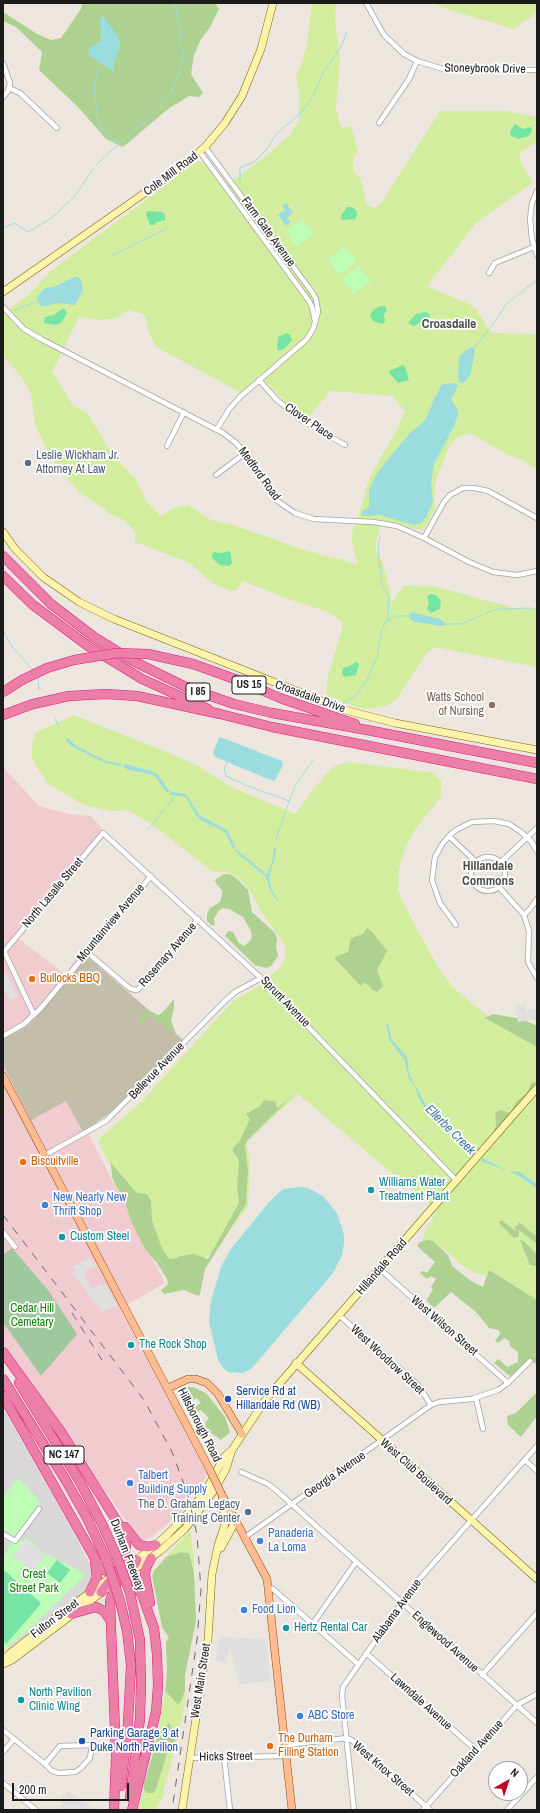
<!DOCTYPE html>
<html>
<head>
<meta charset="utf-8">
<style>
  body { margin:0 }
  #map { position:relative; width:540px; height:1813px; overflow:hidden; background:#ede6df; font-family:"Archivo Narrow",sans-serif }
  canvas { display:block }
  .frame { position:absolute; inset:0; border:4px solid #1b1b1b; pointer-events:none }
  .north { position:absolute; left:488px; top:1761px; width:40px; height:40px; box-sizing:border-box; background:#fff; border:1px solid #a4a4a4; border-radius:50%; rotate:39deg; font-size:11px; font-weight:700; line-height:16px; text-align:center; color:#1b1b1b }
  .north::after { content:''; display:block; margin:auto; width:14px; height:18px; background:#c50024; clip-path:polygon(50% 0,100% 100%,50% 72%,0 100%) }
  .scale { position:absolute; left:12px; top:1783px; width:117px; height:18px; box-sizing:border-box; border:2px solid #1b1b1b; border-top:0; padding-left:5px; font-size:12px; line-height:14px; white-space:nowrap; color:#1b1b1b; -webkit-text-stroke:3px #fff; paint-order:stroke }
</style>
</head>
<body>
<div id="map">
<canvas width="540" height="1813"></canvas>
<div class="frame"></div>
<div class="north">N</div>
<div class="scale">200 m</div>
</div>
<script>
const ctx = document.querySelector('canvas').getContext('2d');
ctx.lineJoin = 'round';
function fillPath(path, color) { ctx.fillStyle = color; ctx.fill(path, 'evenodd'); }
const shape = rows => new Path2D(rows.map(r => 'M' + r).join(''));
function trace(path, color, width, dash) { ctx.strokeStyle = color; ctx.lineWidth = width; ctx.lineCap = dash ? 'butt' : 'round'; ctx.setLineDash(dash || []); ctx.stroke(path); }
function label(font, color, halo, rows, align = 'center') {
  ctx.font = font + ' "Archivo Narrow",sans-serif'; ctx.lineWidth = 3.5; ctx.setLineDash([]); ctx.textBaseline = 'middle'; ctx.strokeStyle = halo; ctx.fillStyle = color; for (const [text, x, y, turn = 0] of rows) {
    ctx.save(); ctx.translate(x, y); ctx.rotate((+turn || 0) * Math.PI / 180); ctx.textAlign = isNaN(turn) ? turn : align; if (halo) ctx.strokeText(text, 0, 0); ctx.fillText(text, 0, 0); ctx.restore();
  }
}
fillPath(shape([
  [3,1408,78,1540,93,1572,92,1586,77,1600,3,1651]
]), '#d9d7d8');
fillPath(shape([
  [3,767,39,806,70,814,91,816,107,834,19,939,65,974,81,953,182,1041,86,1129,165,1283,120,1309,208,1475,180,1513,152,1537,142,1541,116,1507,3,1343]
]), '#f0ccd1');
fillPath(shape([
  [88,957,183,1040,114,1110,83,1132,66,1101,31,1120,3,1065,3,1039,29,1025]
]), '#c2beaa');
fillPath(shape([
  [312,3,336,3,335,19,340,59,336,109,341,128,351,126,358,152,353,159,353,170,360,178,367,205,373,208,377,207,381,203,440,111,506,111,537,117,537,141,519,154,523,167,532,181,531,184,476,223,427,286,471,305,477,310,486,326,493,333,533,334,537,336,537,470,521,459,508,455,470,433,456,438,449,447,437,477,434,493,435,508,425,527,422,530,416,529,382,520,376,541,376,552,382,561,390,589,391,604,404,585,418,586,433,586,518,609,537,608,537,667,435,647,427,653,395,701,385,706,365,709,358,708,326,695,328,675,343,626,341,621,328,612,291,600,243,581,236,591,231,591,214,584,188,562,135,542,135,531,122,519,110,514,104,509,79,492,52,460,35,425,31,394,20,375,3,356,3,314,29,294,52,270,198,161,204,163,223,188,267,155,291,134,299,120,299,93,296,76,302,63,307,44],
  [129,310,143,314,146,320,149,333,156,347,242,393,261,377,288,405,307,419,330,391,393,396,405,412,394,435,370,476,359,514,351,535,357,564,304,550,231,524,211,520,189,505,173,508,161,516,146,501,137,481,113,455,87,413,73,405,52,372,79,317,102,320,117,318],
  [431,3,537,3,537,12,514,29,456,12],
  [73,715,170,753,200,767,229,786,295,814,324,776,335,766,348,762,430,772,441,780,441,797,416,828,406,846,399,869,398,891,414,924,438,967,454,989,497,1023,537,1046,537,1303,498,1278,475,1273,464,1267,444,1249,434,1242,422,1242,426,1229,437,1211,298,1094,247,1141,250,1168,248,1206,217,1249,200,1261,165,1262,99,1144,100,1138,141,1102,234,1000,261,985,284,963,286,948,277,933,263,915,252,894,243,882,231,873,212,871,150,823,127,810,111,811,84,805,47,783,32,759,32,745,36,732,64,720],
  [190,1531,194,1556,194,1573,189,1553,181,1552,166,1557],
  [165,1691,169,1697,181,1701,185,1691,185,1704,176,1743,173,1731,166,1727,161,1730,157,1737],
  [175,1749,164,1789,164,1795,160,1802,154,1810,137,1810,144,1790,147,1793,156,1790,167,1753]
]), '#d3ed9f');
fillPath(shape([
  [82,3,215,3,219,9,210,27,201,39,194,55,191,74,203,93,199,97,189,96,168,109,123,147,106,139,78,107,39,70,42,52,16,27,3,21,3,12,37,34,51,40,61,38,81,9],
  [224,874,230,874,237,879,248,890,252,912,275,933,277,939,276,947,278,956,271,966,266,968,255,965,225,936,228,931,233,932,239,943,244,946,249,942,252,938,251,931,243,917,229,909,222,908,218,912,214,919,215,926,211,925,207,921,207,914,210,908,220,902,222,895,222,890,217,885,215,880],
  [367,928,373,933,387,951,377,970,383,986,377,992,372,990,367,984,363,983,361,986,335,959,335,957,348,952,351,938,363,934],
  [174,999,174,1008,171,1020,176,1034,150,1016,136,1026,142,1013,148,1010,158,1015,162,1013],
  [493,1014,522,1019,537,1026,537,1047,485,1018],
  [532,1082,536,1083,534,1090,490,1139,496,1126,495,1113,500,1110,510,1113,516,1102,526,1094],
  [292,1096,247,1141,245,1145,248,1171,246,1204,205,1269,200,1294,198,1296,184,1290,164,1294,161,1290,168,1284,167,1279,157,1263,145,1249,132,1223,125,1203,117,1188,112,1177,111,1163,135,1191,139,1193,147,1194,151,1201,152,1220,161,1246,168,1258,173,1259,181,1256,193,1254,208,1259,239,1203,237,1186,239,1164,238,1158,233,1152,233,1148,239,1142,250,1119,246,1114,260,1106,264,1100,276,1102,277,1109],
  [501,1220,517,1232,514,1226,517,1226,519,1222,537,1237,537,1244,519,1230,519,1236,514,1238,499,1223],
  [428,1240,433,1241,448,1255,452,1266,471,1281,483,1287,489,1270,537,1300,537,1365,530,1359,510,1376,494,1363,498,1359,507,1367,518,1362,518,1352,510,1346,509,1341,504,1338,498,1343,495,1341,500,1334,499,1330,489,1328,476,1312,451,1292,434,1308,428,1302,427,1299,433,1290,431,1287,436,1279,431,1276,427,1279,420,1273,423,1271,427,1273,435,1262,417,1246,420,1242],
  [520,1240,524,1241,537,1255,537,1266,530,1265],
  [185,1387,193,1387,206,1393,225,1417,230,1432,227,1435,221,1440,207,1430,205,1423,209,1418,201,1410,195,1414,192,1412,193,1408,201,1403,197,1398,192,1400,186,1398,186,1396,182,1395],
  [537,1392,537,1416,521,1437,508,1425,507,1416,516,1413],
  [181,1552,189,1553,194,1573,196,1621,185,1675,185,1691,181,1701,178,1705,165,1691,167,1672,166,1642,169,1638,162,1627,152,1576,154,1571,166,1557],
  [169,1723,176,1743,175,1749,167,1753,156,1790,153,1793,147,1793,144,1790,144,1783,153,1754,157,1737,161,1730]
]), '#aed090');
fillPath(shape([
  [12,1248,48,1290,77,1334,41,1376,3,1322,3,1255]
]), '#9fc89e');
fillPath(shape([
  [302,219,314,234,296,247,285,231],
  [345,246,357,262,339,275,328,259],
  [359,266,371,282,353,294,342,278],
  [19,1478,41,1503,16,1536,23,1542,26,1538,42,1552,84,1573,85,1576,25,1633,3,1650,3,1560,14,1535,3,1530,3,1496]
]), '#bdfdb6');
fillPath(shape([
  [515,124,523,129,530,127,532,129,531,133,528,136,519,139,511,136,510,132],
  [347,207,352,207,356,210,357,215,355,219,342,220,341,216],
  [147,211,162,212,165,215,165,220,157,222,154,225,150,225,146,214],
  [381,306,385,306,387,309,384,315,385,322,382,324,373,321,370,315,373,310],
  [62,309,65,309,67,313,62,322,56,325,44,323,45,317,54,315],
  [427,312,430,315,429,318,414,326,408,323,416,314],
  [287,333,290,335,292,340,284,349,278,351,277,349,278,337],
  [403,365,405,367,409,380,398,383,390,374,389,371],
  [229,551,231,554,232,563,229,566,220,565,212,558,212,555,214,552,221,553],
  [430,594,436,595,441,601,440,609,431,613,427,609,429,603,427,597],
  [356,662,359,664,356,675,344,677,342,673,343,668,350,666],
  [57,1560,70,1570,60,1583,47,1573],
  [5,1571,40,1602,40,1605,6,1644,3,1641,3,1573]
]), '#76e4a5');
fillPath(shape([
  [3,971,7,974,18,997,10,1001,3,988],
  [525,1005,526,1011,536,1009,537,1019,518,1022,515,1007],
  [90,1258,95,1266,85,1271,84,1274,92,1289,100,1284,103,1286,106,1285,117,1305,102,1312,72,1273,75,1270,73,1267],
  [26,1540,45,1555,33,1572,12,1556],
  [220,1637,266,1639,270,1681,239,1684,230,1646,226,1664,215,1660],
  [67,1791,93,1809,93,1810,60,1810,62,1795,66,1796]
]), '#dfdfdf');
fillPath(shape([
  [103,15,118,37,121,44,114,62,114,72,87,54,91,47,101,40,100,21],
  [286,203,293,213,287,218,291,222,286,226,278,215,285,210,282,205],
  [74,277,78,277,81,280,83,290,75,305,58,303,46,306,40,306,37,297,39,294,45,288,54,287],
  [471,347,475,350,471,373,465,382,460,383,458,380,459,357,461,354],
  [455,383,458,386,451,399,457,409,458,415,453,428,434,464,431,485,433,502,426,518,421,523,414,525,379,515,361,516,362,512,369,507,369,489,379,470,411,432,424,422,440,387,443,384],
  [411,612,440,619,446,624,442,626,414,622,409,618],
  [220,737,282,761,283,765,275,780,273,781,215,757,213,753,219,738],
  [68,738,76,746,106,761,122,764,121,766,103,762,71,746,66,740],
  [125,764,151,771,157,774,170,792,166,792,155,776,146,773,129,770,123,767],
  [171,792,186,794,199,815,227,830,235,847,233,849,227,835,222,830,202,821,196,815,186,797,172,795,169,794],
  [274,848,276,848,275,856,269,878,272,890,279,902,273,896,265,876,235,851,236,849,267,875,272,862],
  [388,1024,392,1040,407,1057,409,1074,427,1107,470,1151,476,1154,474,1157,426,1109,419,1099,415,1086,409,1079,404,1059,390,1041,386,1025],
  [482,1158,508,1171,520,1172,537,1184,537,1188,516,1174,483,1162,481,1160],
  [301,1187,308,1188,323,1196,337,1213,344,1235,344,1244,342,1255,333,1273,252,1368,243,1373,229,1372,224,1369,218,1360,209,1321,211,1301,221,1267,230,1250,270,1201,283,1189]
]), '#9bdcdf');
trace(shape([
  [99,67,94,86,98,121,102,130,120,144],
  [161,103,171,93,181,69,183,55,176,9,173,3],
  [97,164,137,127,142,125,156,108],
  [240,183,240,168,254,162,267,149,276,134,302,112,313,96,323,73,341,47,347,32],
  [3,228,14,223,28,232,53,217,76,195,93,169],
  [111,256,164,230,167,227],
  [14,310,38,301],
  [473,349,491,327,507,303,537,280],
  [485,613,499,609,530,608,537,610],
  [386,622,396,616,410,616],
  [446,624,461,624,482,615],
  [3,631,13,648,33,670],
  [38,678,39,690],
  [343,704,355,696,366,682,377,657,382,629,388,618,389,598,382,586,378,548,380,536],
  [55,719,59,727],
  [227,762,224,770,226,776,248,786,289,801],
  [166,807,171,802,174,795],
  [148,829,153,824,164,809],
  [276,838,295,786,313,760]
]), '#9bdcdf', 1);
const street = shape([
  [366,3,384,35,404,54,417,61,443,69,455,70,537,70],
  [3,63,10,83,8,91,3,97],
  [9,88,20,93,57,128],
  [379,123,409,79,417,61],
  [205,147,312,292,316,299,318,312,313,329,307,339,240,397,230,408,217,429],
  [200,152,309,301,312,307,315,321],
  [537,191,532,203,530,219,532,239,537,255],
  [489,273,495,263,534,247],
  [3,307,24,329,41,339,223,433,236,443,245,453,276,500,295,513,314,519,373,522,397,526,424,538,469,562,493,572,517,575,537,571],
  [259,380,277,400,302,420,345,445],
  [167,446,184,412],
  [216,475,245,453],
  [424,538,444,502,450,495,463,488,474,488,488,491,537,518],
  [449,836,476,862],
  '471 874a17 17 0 1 1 34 0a17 17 0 1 1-34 0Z',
  [500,863,537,828],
  [499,887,524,915,529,931,528,962,537,978],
  [524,915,530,909,537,899],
  [456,925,440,903,432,880,435,857,443,843,451,834,456,830,472,822,494,821,509,824,521,832,531,841,537,851],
  [4,951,34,1015],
  [87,952,127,986,131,989,137,990,144,984,198,919],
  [3,953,103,833,261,978,457,1181],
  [3,1036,24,1024,41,1008,151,876],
  [45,1155,106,1121,225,1001,235,992,261,978],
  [3,1232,15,1247],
  [380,1269,508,1383],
  [340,1316,418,1385,431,1405],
  [476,1398,483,1429],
  [525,1460,537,1471],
  [241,1472,268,1484,277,1491,537,1723],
  [3,1534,15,1541,39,1509],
  [244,1538,431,1405,439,1402,472,1399,498,1390,508,1383,530,1361],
  [268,1587,273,1589,358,1664],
  [312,1625,356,1562],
  [366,1653,476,1750],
  [482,1675,537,1613],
  [3,1730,45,1764,52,1771,59,1773,75,1772,81,1768,90,1758,92,1745,60,1746,45,1764],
  [285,1745,347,1738,353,1741,430,1810],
  [3,1752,14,1739],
  [224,1757,230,1810],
  [189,1758,286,1756],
  [3,1783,36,1810],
  [354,1810,342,1696,343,1687,415,1584,537,1446],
  [423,1810,517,1705,537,1694],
  [507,1810,537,1777]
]);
const secondary = shape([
  [3,292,179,169,205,147,225,123,242,96,261,49,273,3],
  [3,532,16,550,43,577,79,602,114,619,345,710,395,723,537,750],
  [296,1363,537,1579],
  [221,1548,235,1522],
  [133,1563,166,1536,190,1511,208,1487,224,1457,232,1450],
  [121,1579,160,1551,185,1529,215,1489,226,1469,232,1450,266,1399,537,1088],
  [3,1660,9,1654,50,1622,111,1577],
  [3,1664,12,1660,106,1589],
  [182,1810,208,1639,212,1574,218,1545,225,1524,222,1495]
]);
const primary = shape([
  [3,1076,210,1470],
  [168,1388,188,1379,196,1379,207,1383,218,1394,242,1434],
  [222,1495,267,1579,292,1810]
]);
const highway = shape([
  [3,556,51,604,94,637,133,661,188,688,234,704,272,713,367,730,537,763],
  [3,576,33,605,88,646,142,679,208,709],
  [148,654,193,664,243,682,280,698,355,724],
  [3,692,22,680],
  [3,715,33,704,69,696,106,694,137,696,220,714,272,727,537,779],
  [3,1352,61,1432,123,1531,126,1545,123,1561,118,1571,101,1592],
  [3,1379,65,1479,87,1518,107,1561],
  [19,1383,80,1482,103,1526,116,1555],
  [3,1396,97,1562,104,1570,116,1574],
  [125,1527,139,1545,148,1547,156,1545],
  [119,1578,134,1583,142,1595,154,1628,157,1654,158,1686,156,1712,132,1810],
  [90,1592,97,1577,95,1562],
  [130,1593,140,1640,141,1683,140,1719,130,1797],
  [120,1601,127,1631,131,1665,128,1724,121,1786],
  [150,1603,145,1575,146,1568,151,1558],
  [71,1614,96,1607,104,1611,110,1620],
  [114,1810,116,1756,110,1601,117,1582,126,1571,135,1564,137,1560]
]);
trace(street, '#a2a2a2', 6);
trace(secondary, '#736b00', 8);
trace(primary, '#914700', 8);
trace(highway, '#e11680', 10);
trace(street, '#fff', 4.5);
trace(secondary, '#fef3ac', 7);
trace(primary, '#ffbc92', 7);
trace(highway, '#ec7fa7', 9);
trace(shape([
  [3,1215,144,1400,172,1452,188,1495,197,1535,201,1590,197,1640,172,1810],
  [72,1313,102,1360]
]), '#696969', 1, [8, 8]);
const primaryBridge = shape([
  [210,1470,222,1495]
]);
const highwayBridge = shape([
  [22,680,47,668,74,660,117,653,148,654],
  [116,1555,130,1593],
  [107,1561,120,1601]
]);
trace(primaryBridge, '#914700', 8, []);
trace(highwayBridge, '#e11680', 10, []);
trace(primaryBridge, '#ffbc92', 7);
trace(highwayBridge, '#ec7fa7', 9);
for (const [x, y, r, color] of [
  [28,463,4,"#5c6f8a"],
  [492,705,4,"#8d6e63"],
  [32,979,4,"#e8710a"],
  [23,1162,4,"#e8710a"],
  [371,1190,4,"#0f9aa8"],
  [45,1205,4,"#3f7fe0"],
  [62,1237,4,"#0f9aa8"],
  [131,1345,4,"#0f9aa8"],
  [228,1399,4,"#1a4fb4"],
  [130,1483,4,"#3f7fe0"],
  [248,1512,4,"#5c6f8a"],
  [260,1541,4,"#3f7fe0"],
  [244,1610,4,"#3f7fe0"],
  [286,1628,4,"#0f9aa8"],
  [21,1700,4,"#0f9aa8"],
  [300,1716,4,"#3f7fe0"],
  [82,1741,4,"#1a4fb4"],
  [270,1746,4,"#e8710a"]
]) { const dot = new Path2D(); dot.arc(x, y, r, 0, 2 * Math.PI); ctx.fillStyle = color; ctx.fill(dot); trace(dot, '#fff', 1.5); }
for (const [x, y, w] of [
  [249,685,34],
  [198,692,24],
  [64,1455,40]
]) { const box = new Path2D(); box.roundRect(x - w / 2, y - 9, w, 18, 3); ctx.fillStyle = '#fff'; ctx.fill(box); trace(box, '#1b1b1b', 1); }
label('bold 11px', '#1b1b1b', null, [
  ["US 15",249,685],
  ["I 85",198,692],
  ["NC 147",64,1455]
]);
label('12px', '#1b1b1b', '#fff', [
  ["Stoneybrook Drive",485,69,1],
  ["Cole Mill Road",171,174,-37],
  ["Farm Gate Avenue",268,232,54],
  ["Clover Place",309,422,34],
  ["Medford Road",259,474,54],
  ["Croasdaile Drive",310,697,20],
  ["North Lasalle Street",53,893,-50],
  ["Mountainview Avenue",111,923,-50],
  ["Rosemary Avenue",168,955,-49],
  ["Sprunt Avenue",285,1002,46],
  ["Bellevue Avenue",157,1071,-46],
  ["Hillandale Road",382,1267,-49],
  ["West Wilson Street",444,1326,41],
  ["West Woodrow Street",387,1360,43],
  ["Hillsborough Road",199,1425,63],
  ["West Club Boulevard",416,1472,42],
  ["Georgia Avenue",335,1475,-35],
  ["Durham Freeway",127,1555,69],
  ["Alabama Avenue",397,1611,-54],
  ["Fulton Street",55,1619,-37],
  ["Englewood Avenue",445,1642,42],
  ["West Main Street",201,1681,-81],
  ["Lawndale Avenue",421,1702,42],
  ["Oakland Avenue",477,1749,-48],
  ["Hicks Street",226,1757,-1],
  ["West Knox Street",383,1769,41]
]);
label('12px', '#4e5e75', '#fff', [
  ["Leslie Wickham Jr.",36,456],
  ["Attorney At Law",36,470],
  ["The D. Graham Legacy",240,1505,"right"],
  ["Training Center",240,1519,"right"]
], 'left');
label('12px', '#785e54', '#fff', [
  ["Watts School",484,698],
  ["of Nursing",484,712]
], 'right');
label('12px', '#c56008', '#fff', [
  ["Bullocks BBQ",40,979],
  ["Biscuitville",31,1162],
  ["The Durham",278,1739],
  ["Filling Station",278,1753]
], 'left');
label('12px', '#0d838f', '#fff', [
  ["Williams Water",379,1183],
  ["Treatment Plant",379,1197],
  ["Custom Steel",70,1237],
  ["The Rock Shop",139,1345],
  ["Hertz Rental Car",294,1628],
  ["North Pavilion",29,1693],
  ["Clinic Wing",29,1707]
], 'left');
label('12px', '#366cbe', '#fff', [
  ["New Nearly New",53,1198],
  ["Thrift Shop",53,1212],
  ["Talbert",138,1476],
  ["Building Supply",138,1490],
  ["Panaderia",268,1534],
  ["La Loma",268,1548],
  ["Food Lion",252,1610],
  ["ABC Store",308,1716]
], 'left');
label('12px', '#0f7e03', '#fff', [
  ["Cedar Hill",32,1309],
  ["Cemetary",32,1323],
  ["Crest",34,1575],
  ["Street Park",34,1589]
]);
label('12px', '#164399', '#fff', [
  ["Service Rd at",236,1392],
  ["Hillandale Rd (WB)",236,1406],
  ["Parking Garage 3 at",90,1734],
  ["Duke North Pavilion",90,1748]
], 'left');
label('bold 13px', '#4e4e4e', '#fff', [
  ["Croasdaile",449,325],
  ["Hillandale",488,867],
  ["Commons",488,882]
]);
label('italic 13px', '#3a7a98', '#fff', [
  ["Ellerbe Creek",450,1130,45]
]);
</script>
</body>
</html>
